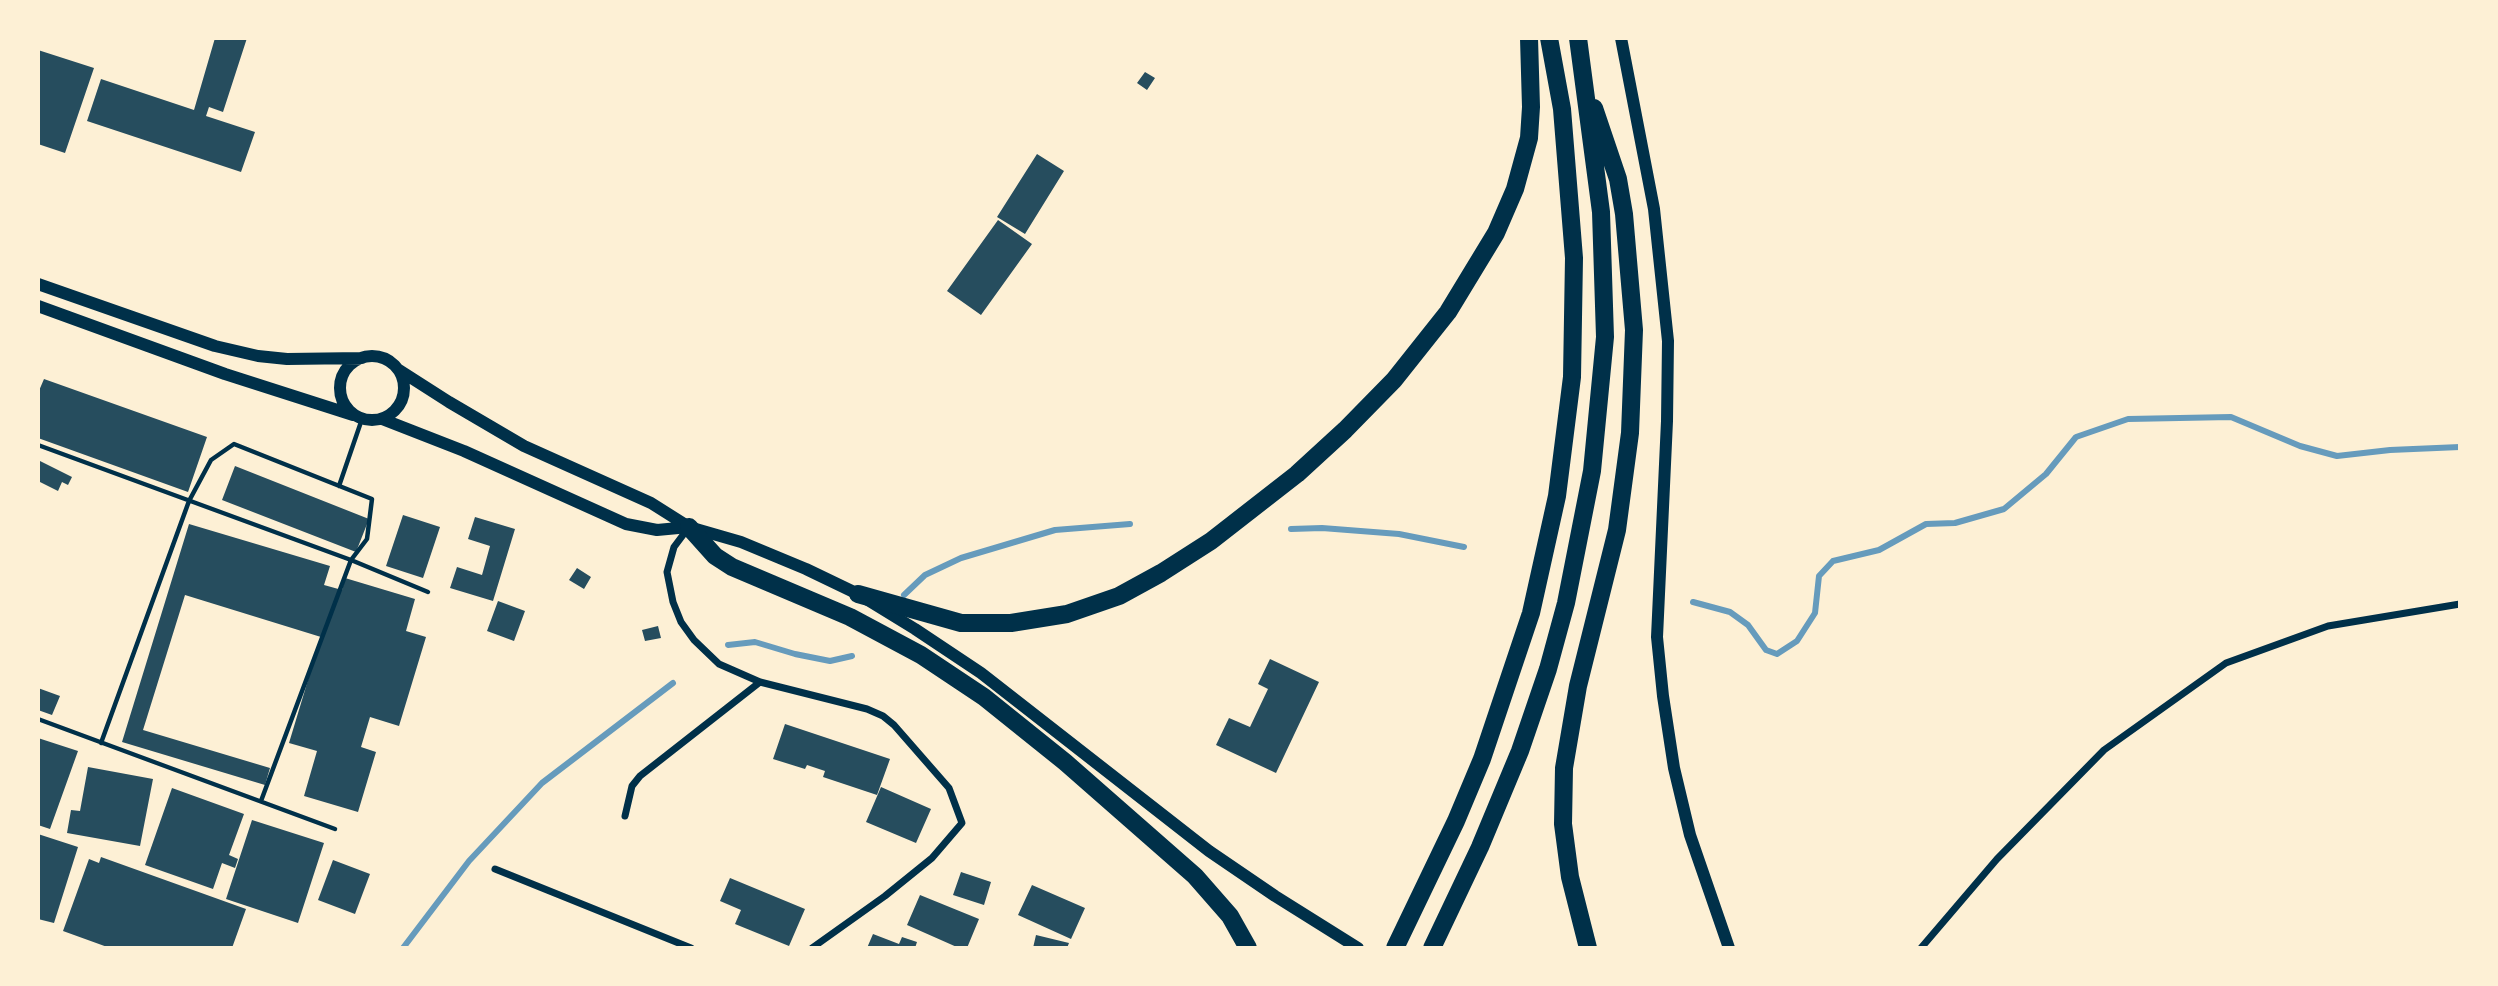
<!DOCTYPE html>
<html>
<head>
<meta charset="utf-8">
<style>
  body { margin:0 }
  #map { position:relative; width:2498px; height:986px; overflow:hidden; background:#fdf0d5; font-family:"Exo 2",sans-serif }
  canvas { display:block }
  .frame { position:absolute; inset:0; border:40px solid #fdf0d5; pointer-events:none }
</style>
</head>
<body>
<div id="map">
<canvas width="2498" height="986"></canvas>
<div class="frame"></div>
</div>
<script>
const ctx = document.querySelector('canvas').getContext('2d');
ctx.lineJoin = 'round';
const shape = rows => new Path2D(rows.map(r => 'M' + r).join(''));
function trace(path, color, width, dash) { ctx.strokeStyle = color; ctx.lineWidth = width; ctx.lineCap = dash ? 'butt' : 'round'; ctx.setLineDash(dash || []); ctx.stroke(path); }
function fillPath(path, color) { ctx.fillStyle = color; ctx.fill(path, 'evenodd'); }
trace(shape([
  [1291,529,1322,528,1399,534,1464,547],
  [904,595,925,575,961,558,1055,530,1130,524],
  [1693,602,1730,612,1748,625,1766,650,1777,654,1797,641,1815,613,1819,576,1833,561,1879,550,1926,524,1955,523,2004,509,2046,474,2076,437,2128,419,2231,417,2300,446,2337,456,2390,450,2460,447],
  [728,645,755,642,795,654,830,661,852,656],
  [403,948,469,861,542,783,673,683]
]), '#669bbc', 6);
fillPath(shape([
  [215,38,247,38,223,112,209,107,206,116,255,132,241,172,87,121,101,79,194,110],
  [38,50,94,68,65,153,38,144],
  [1145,72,1155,78,1147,90,1137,83],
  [1037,154,1064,171,1025,234,997,217],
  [998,220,1032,244,981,315,947,291],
  [44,379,207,437,188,492,38,438,38,393],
  [38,460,72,477,68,485,62,482,58,491,38,481],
  [235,466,369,519,356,552,222,500],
  [403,515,440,527,423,578,386,566],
  [475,517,515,529,493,601,450,588,457,567,482,575,490,546,468,539],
  [189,524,330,566,324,585,342,590,345,578,415,599,406,631,426,637,399,726,370,717,361,747,376,752,358,812,304,796,317,751,289,743,321,637,185,595,143,730,270,768,265,785,122,742],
  [577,568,591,577,584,589,569,580],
  [498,601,525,611,514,641,487,631],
  [658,626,661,638,645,641,642,630],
  [1270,659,1319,682,1276,773,1216,745,1229,718,1250,727,1268,689,1258,684],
  [38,688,60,696,52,715,38,710],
  [785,724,890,759,877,795,823,777,825,771,807,765,805,769,773,759],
  [38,738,78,751,50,829,38,825],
  [88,767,153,779,140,846,67,833,71,810,80,811],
  [881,787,931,809,916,843,866,822],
  [172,788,244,814,229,855,238,859,235,868,222,863,213,889,145,865],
  [252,820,324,843,298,923,226,899],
  [38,834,78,847,54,923,38,919],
  [101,857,246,909,232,948,110,948,63,931,89,859,99,863],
  [333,860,370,874,355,914,318,900],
  [961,872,991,882,984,905,953,895],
  [730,878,805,909,789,946,735,924,741,910,720,901],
  [1032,885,1085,908,1071,939,1018,915],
  [920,895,979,919,967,948,959,948,907,925],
  [873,934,899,944,902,937,917,942,915,948,867,948],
  [1036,935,1069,943,1067,948,1033,948]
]), '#264d5e');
trace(shape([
  [38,445,351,560,428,592],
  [339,486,362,419],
  [38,719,335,829],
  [101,743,189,501,211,460,234,444,372,499,367,539,351,560,261,801]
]), '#003049', 4.5);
trace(shape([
  [689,527,674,547,667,572,673,602,681,622,694,640,719,664,760,682,867,709,883,716,894,725,949,788,962,823,932,858,885,896,812,948],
  [625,816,632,786,640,776,760,682],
  [495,869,691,948],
  [1921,948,1997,859,2104,750,2226,663,2328,626,2460,604]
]), '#003049', 7);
trace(shape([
  [1621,38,1654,209,1668,341,1667,421,1657,637,1663,696,1674,768,1690,835,1729,948]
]), '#003049', 12);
trace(shape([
  [38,284,215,346,258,356,287,359,362,358],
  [38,306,225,374,353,415],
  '340 388a32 32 0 1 1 64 0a32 32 0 1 1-64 0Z',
  [399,370,449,402,524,446,651,503,689,527,741,542,806,569,858,594,915,629,981,673,1209,851,1275,896,1358,948],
  [382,419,464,451,626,524,657,530,689,527]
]), '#003049', 12);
trace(shape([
  [689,527,715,556,732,567,850,617,921,655,984,697,1065,762,1195,876,1230,916,1248,948],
  [858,594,961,623,1011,623,1067,614,1119,596,1161,573,1211,541,1297,474,1345,430,1394,380,1448,312,1496,233,1515,189,1529,138,1531,107,1529,38],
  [1395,948,1456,821,1482,759,1531,613,1557,496,1572,377,1574,258,1562,109,1549,38],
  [1432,948,1480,847,1520,751,1548,669,1566,603,1592,471,1605,337,1601,212,1578,38],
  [1588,948,1570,877,1563,824,1564,768,1578,686,1617,530,1630,433,1634,330,1624,214,1618,179,1594,108]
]), '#003049', 18);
</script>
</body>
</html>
